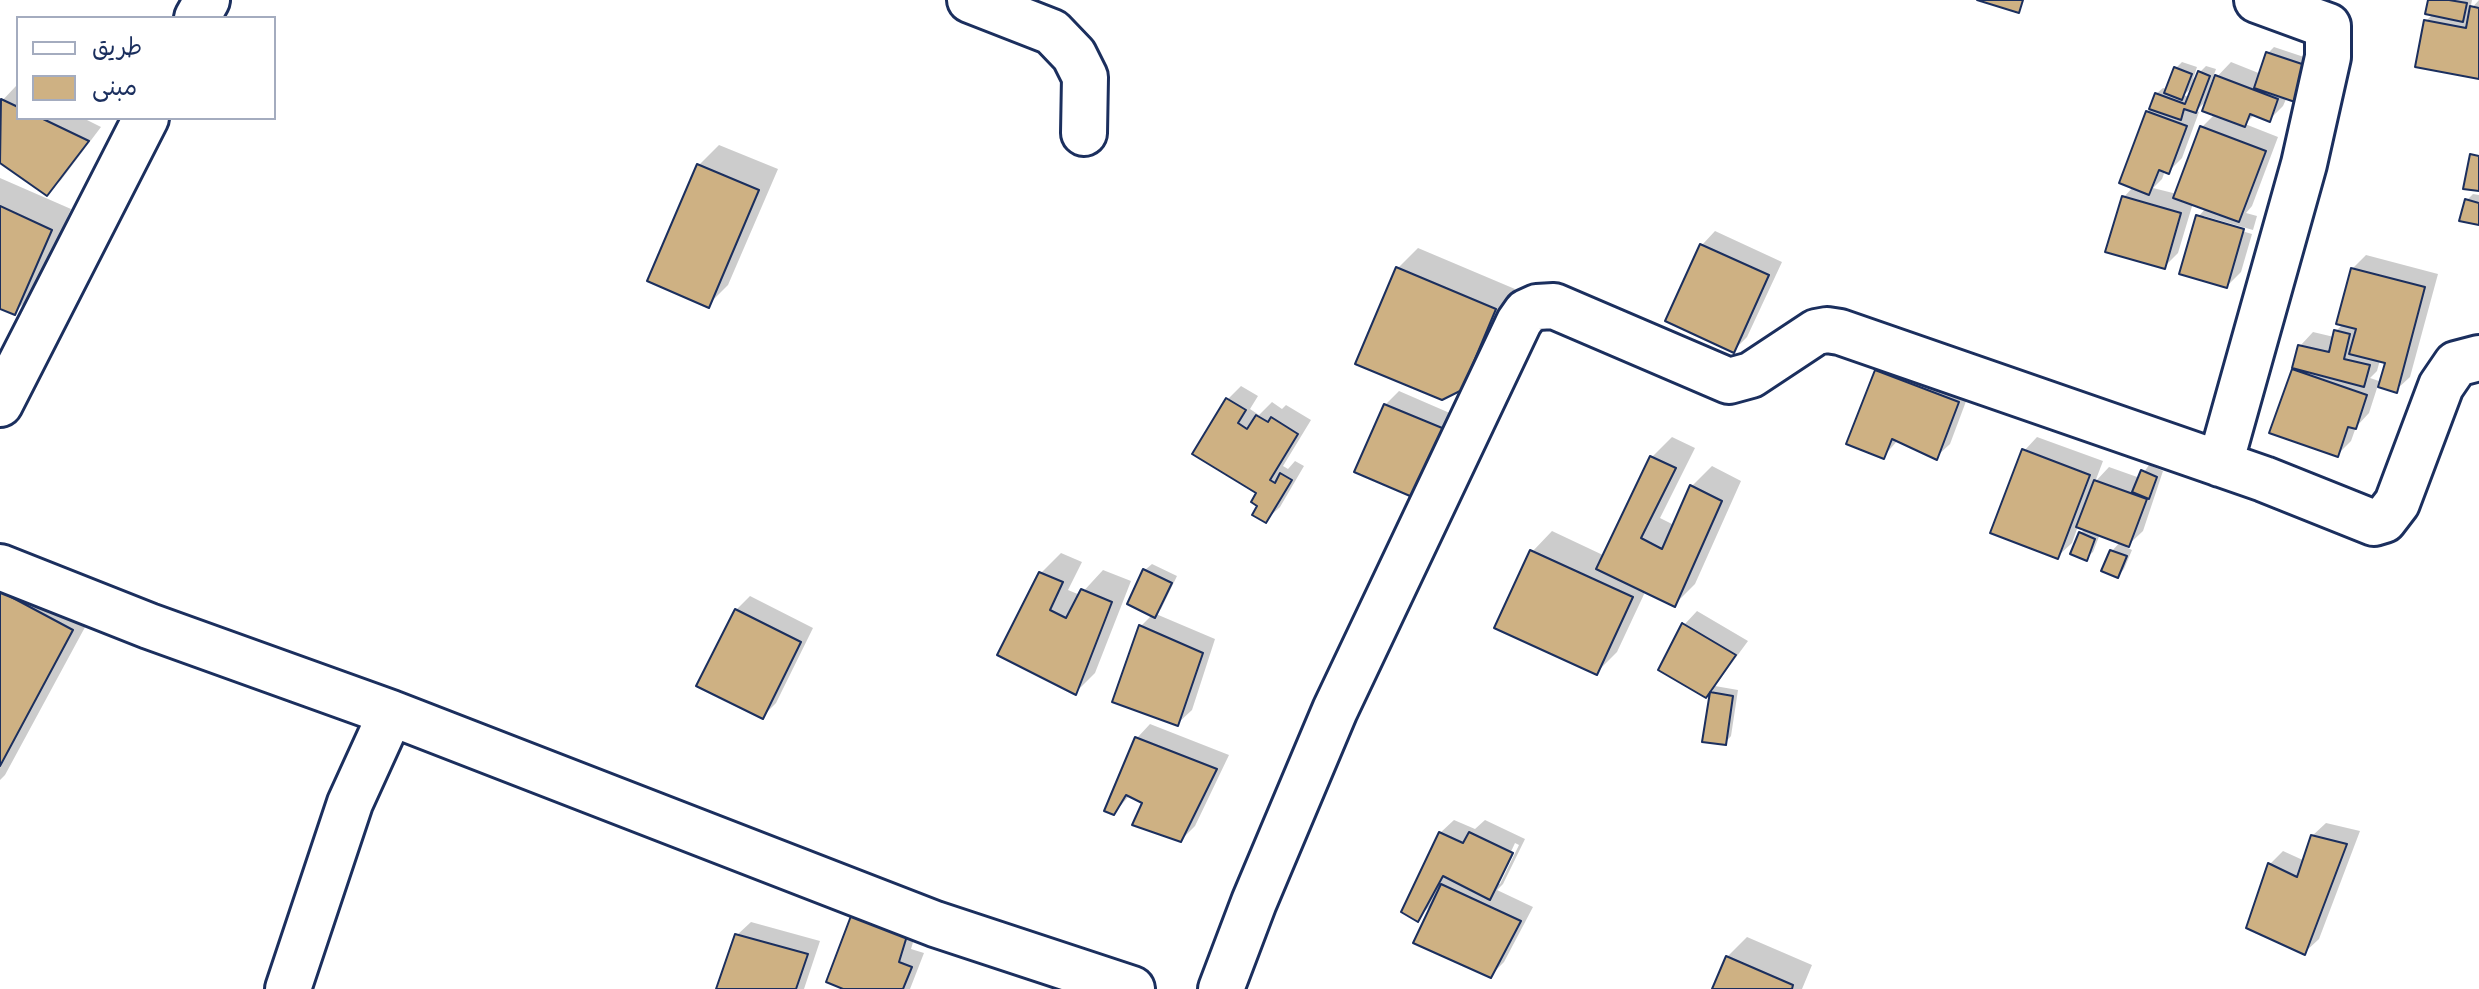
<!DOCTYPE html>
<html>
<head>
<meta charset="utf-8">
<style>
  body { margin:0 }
  #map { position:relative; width:2479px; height:989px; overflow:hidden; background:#fff; font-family:"Gochi Hand","Playpen Sans Arabic",sans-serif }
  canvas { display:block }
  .legend { position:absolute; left:16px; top:16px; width:260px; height:104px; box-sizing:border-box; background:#fff; border:2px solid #a4acbf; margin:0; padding:10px 14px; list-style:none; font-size:24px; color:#1b2f5e }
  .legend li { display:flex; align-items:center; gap:16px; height:40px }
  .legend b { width:40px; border:2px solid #a4acbf }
</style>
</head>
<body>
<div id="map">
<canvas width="2479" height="989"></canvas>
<ul class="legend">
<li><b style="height:10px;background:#fff"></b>طريق</li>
<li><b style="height:22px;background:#ceb183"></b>مبنى</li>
</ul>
</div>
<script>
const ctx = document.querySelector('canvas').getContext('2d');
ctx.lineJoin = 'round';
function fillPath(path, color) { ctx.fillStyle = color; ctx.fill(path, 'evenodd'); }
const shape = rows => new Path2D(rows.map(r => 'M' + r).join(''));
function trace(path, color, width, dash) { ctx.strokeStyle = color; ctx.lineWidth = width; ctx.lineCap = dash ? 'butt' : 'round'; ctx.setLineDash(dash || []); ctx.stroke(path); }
fillPath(shape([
  [2430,0,2472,0,2470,10,2479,0,2479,77,2426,21,2433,14],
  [2274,47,2313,60,2287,97,2283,106,2269,120,2255,114,2245,124,2278,137,2252,206,2246,213,2257,216,2253,230,2204,216,2204,220,2252,234,2241,272,2227,286,2198,217,2206,208,2193,203,2178,253,2164,267,2124,197,2133,187,2148,112,2156,94,2163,88,2167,89,2176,68,2182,62,2197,67,2193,79,2206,66,2216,69,2211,83,2231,62,2261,74,2268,53],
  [2195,84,2190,98,2184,95],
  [2209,98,2215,114,2202,127,2177,194,2153,188,2162,179,2165,171,2168,172,2182,158,2199,112,2196,111],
  [16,86,18,87,18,118,83,118,101,127,61,180,47,193,0,160,0,103],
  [719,145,778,169,728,285,708,305,649,280,699,165],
  [0,178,71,209,34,293,14,313,0,307],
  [2473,194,2479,195,2479,223,2467,200],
  [1715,231,1782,262,1747,337,1733,351,1702,245],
  [1418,248,1515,289,1482,368,1461,388,1398,268],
  [2366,255,2438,274,2410,377,2396,390,2378,385,2369,413,2356,427,2351,441,2337,455,2293,370,2297,367,2300,346,2313,332,2334,337,2336,331,2343,324,2352,269],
  [2380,360,2387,362,2382,382,2370,378,2377,371],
  [1890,357,1971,388,1950,444,1936,457,1898,440,1883,457,1877,371],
  [1241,386,1258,396,1250,409,1259,415,1272,402,1282,409,1286,405,1311,420,1283,466,1288,469,1295,461,1304,466,1280,507,1266,520,1228,399],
  [1399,391,1459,417,1431,483,1385,405],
  [1672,437,1695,448,1660,518,1674,525,1692,486,1712,466,1741,481,1695,584,1675,604,1646,590,1617,652,1597,672,1532,552,1552,531,1605,556,1652,457],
  [2037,437,2103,461,2095,482,2109,467,2140,478,2149,465,2163,471,2143,531,2126,547,2132,550,2124,569,2118,576,2112,551,2121,541,2100,534,2093,552,2086,558,2080,534,2085,529,2078,526,2072,543,2058,556,2024,451],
  [0,553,97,605,5,775,0,780],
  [1061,553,1082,562,1068,590,1080,595,1103,570,1131,581,1095,673,1075,693,1000,654,1041,573],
  [1152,564,1177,576,1161,609,1156,614,1215,639,1192,710,1178,723,1141,626,1153,614,1145,570],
  [750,596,813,628,776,703,763,716,736,610],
  [1697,611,1748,641,1715,686,1738,690,1731,736,1725,743,1704,740,1713,688,1705,696,1684,625],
  [1150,724,1229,755,1195,826,1181,840,1144,802,1130,795,1114,813,1137,738],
  [1454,820,1475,829,1485,820,1525,839,1503,884,1497,890,1533,907,1504,962,1490,976,1434,902,1417,919,1440,833],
  [1515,843,1519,845,1500,884,1496,884],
  [2326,823,2360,831,2319,939,2305,952,2270,864,2283,851,2305,861,2312,836],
  [922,912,911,949,924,953,910,989,849,989],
  [751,922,820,941,804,989,718,989,737,935],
  [1747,937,1812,965,1802,989,1714,989,1727,957]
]), '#0003');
const building = shape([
  [1977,0,2023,0,2019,13,1977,0],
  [2428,0,2449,0,2467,3,2463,22,2425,14,2428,0],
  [2470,6,2479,8,2479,79,2415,67,2424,20,2466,28,2470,6],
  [2266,52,2308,66,2295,102,2254,88,2266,52],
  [2174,67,2192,74,2182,100,2164,93,2174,67],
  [2198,71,2210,76,2196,113,2184,109,2181,120,2149,109,2155,93,2185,104,2198,71],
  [2215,75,2278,99,2270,122,2250,114,2245,127,2202,111,2215,75],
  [1,99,18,107,18,118,41,118,89,141,47,196,0,163,1,99],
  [2146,111,2187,126,2169,174,2159,170,2149,195,2119,183,2146,111],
  [2200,126,2266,151,2239,222,2173,198,2200,126],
  [2470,154,2479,156,2479,191,2463,189,2470,154],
  [697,164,759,190,709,308,647,281,697,164],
  [2122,196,2181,213,2165,269,2105,252,2122,196],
  [2465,199,2479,203,2479,225,2459,221,2465,199],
  [0,206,52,230,15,315,0,309,0,206],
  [2196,215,2244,229,2227,288,2179,274,2196,215],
  [1700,244,1769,275,1734,353,1665,321,1700,244],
  [1396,267,1496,309,1462,390,1442,400,1355,364,1396,267],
  [2351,268,2425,287,2397,393,2378,387,2385,363,2349,354,2356,329,2336,324,2351,268],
  [2334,330,2350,334,2344,359,2370,365,2364,387,2292,368,2298,345,2329,352,2334,330],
  [2292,369,2367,395,2356,429,2348,427,2338,457,2269,433,2292,369],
  [1875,370,1959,402,1937,460,1892,439,1884,459,1846,444,1875,370],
  [1226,398,1246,410,1238,423,1247,429,1256,415,1268,422,1271,417,1298,434,1270,480,1275,483,1280,473,1292,480,1266,523,1252,515,1257,506,1251,502,1256,493,1192,454,1226,398],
  [1384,404,1447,430,1417,499,1354,472,1384,404],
  [2022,449,2090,475,2058,559,1990,533,2022,449],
  [1650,456,1676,468,1641,538,1662,549,1690,485,1722,501,1675,607,1596,569,1650,456],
  [2141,470,2157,477,2149,499,2132,492,2141,470],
  [2094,480,2147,499,2129,547,2076,527,2094,480],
  [2079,532,2095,539,2087,561,2070,554,2079,532],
  [1530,550,1633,597,1597,675,1494,628,1530,550],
  [2110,550,2127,556,2118,578,2101,571,2110,550],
  [1143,569,1172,583,1155,618,1127,604,1143,569],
  [1039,572,1063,582,1050,610,1066,618,1081,589,1112,602,1076,695,997,655,1039,572],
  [0,591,73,630,0,766,0,591],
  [735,609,801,642,763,719,696,686,735,609],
  [1682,623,1736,655,1706,698,1658,670,1682,623],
  [1139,625,1203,653,1178,726,1112,702,1139,625],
  [1710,692,1733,696,1726,745,1702,742,1710,692],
  [1135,737,1217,769,1181,842,1132,825,1142,803,1126,795,1114,815,1104,811,1135,737],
  [1439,832,1463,843,1469,832,1513,853,1490,900,1443,876,1418,922,1401,912,1439,832],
  [2311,835,2347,844,2305,955,2246,928,2268,863,2297,877,2311,835],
  [1441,884,1521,921,1491,978,1413,943,1441,884],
  [854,908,910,926,899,962,912,967,903,989,843,989,826,982,854,908],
  [735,934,808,954,796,989,716,989,735,934],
  [1726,956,1793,985,1792,989,1712,989,1726,956]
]);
fillPath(building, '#ceb183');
trace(building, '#1b2f5e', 2);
const street = shape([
  [970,0,1052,32,1074,55,1085,77,1084,133],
  [197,18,207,0],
  [0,404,146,118],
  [2220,464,2304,164,2328,57,2328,26,2257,0],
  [0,567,149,626,391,713,935,924,1132,989],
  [288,989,350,803,391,713],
  [1221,989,1254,902,1335,710,1519,322,1526,312,1537,307,1554,306,1729,381,1751,375,1816,332,1827,330,1840,332,2264,479,2374,523,2384,520,2397,503,2441,386,2456,364,2479,358]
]);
trace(street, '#1b2f5e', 50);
trace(street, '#fff', 44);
</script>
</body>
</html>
